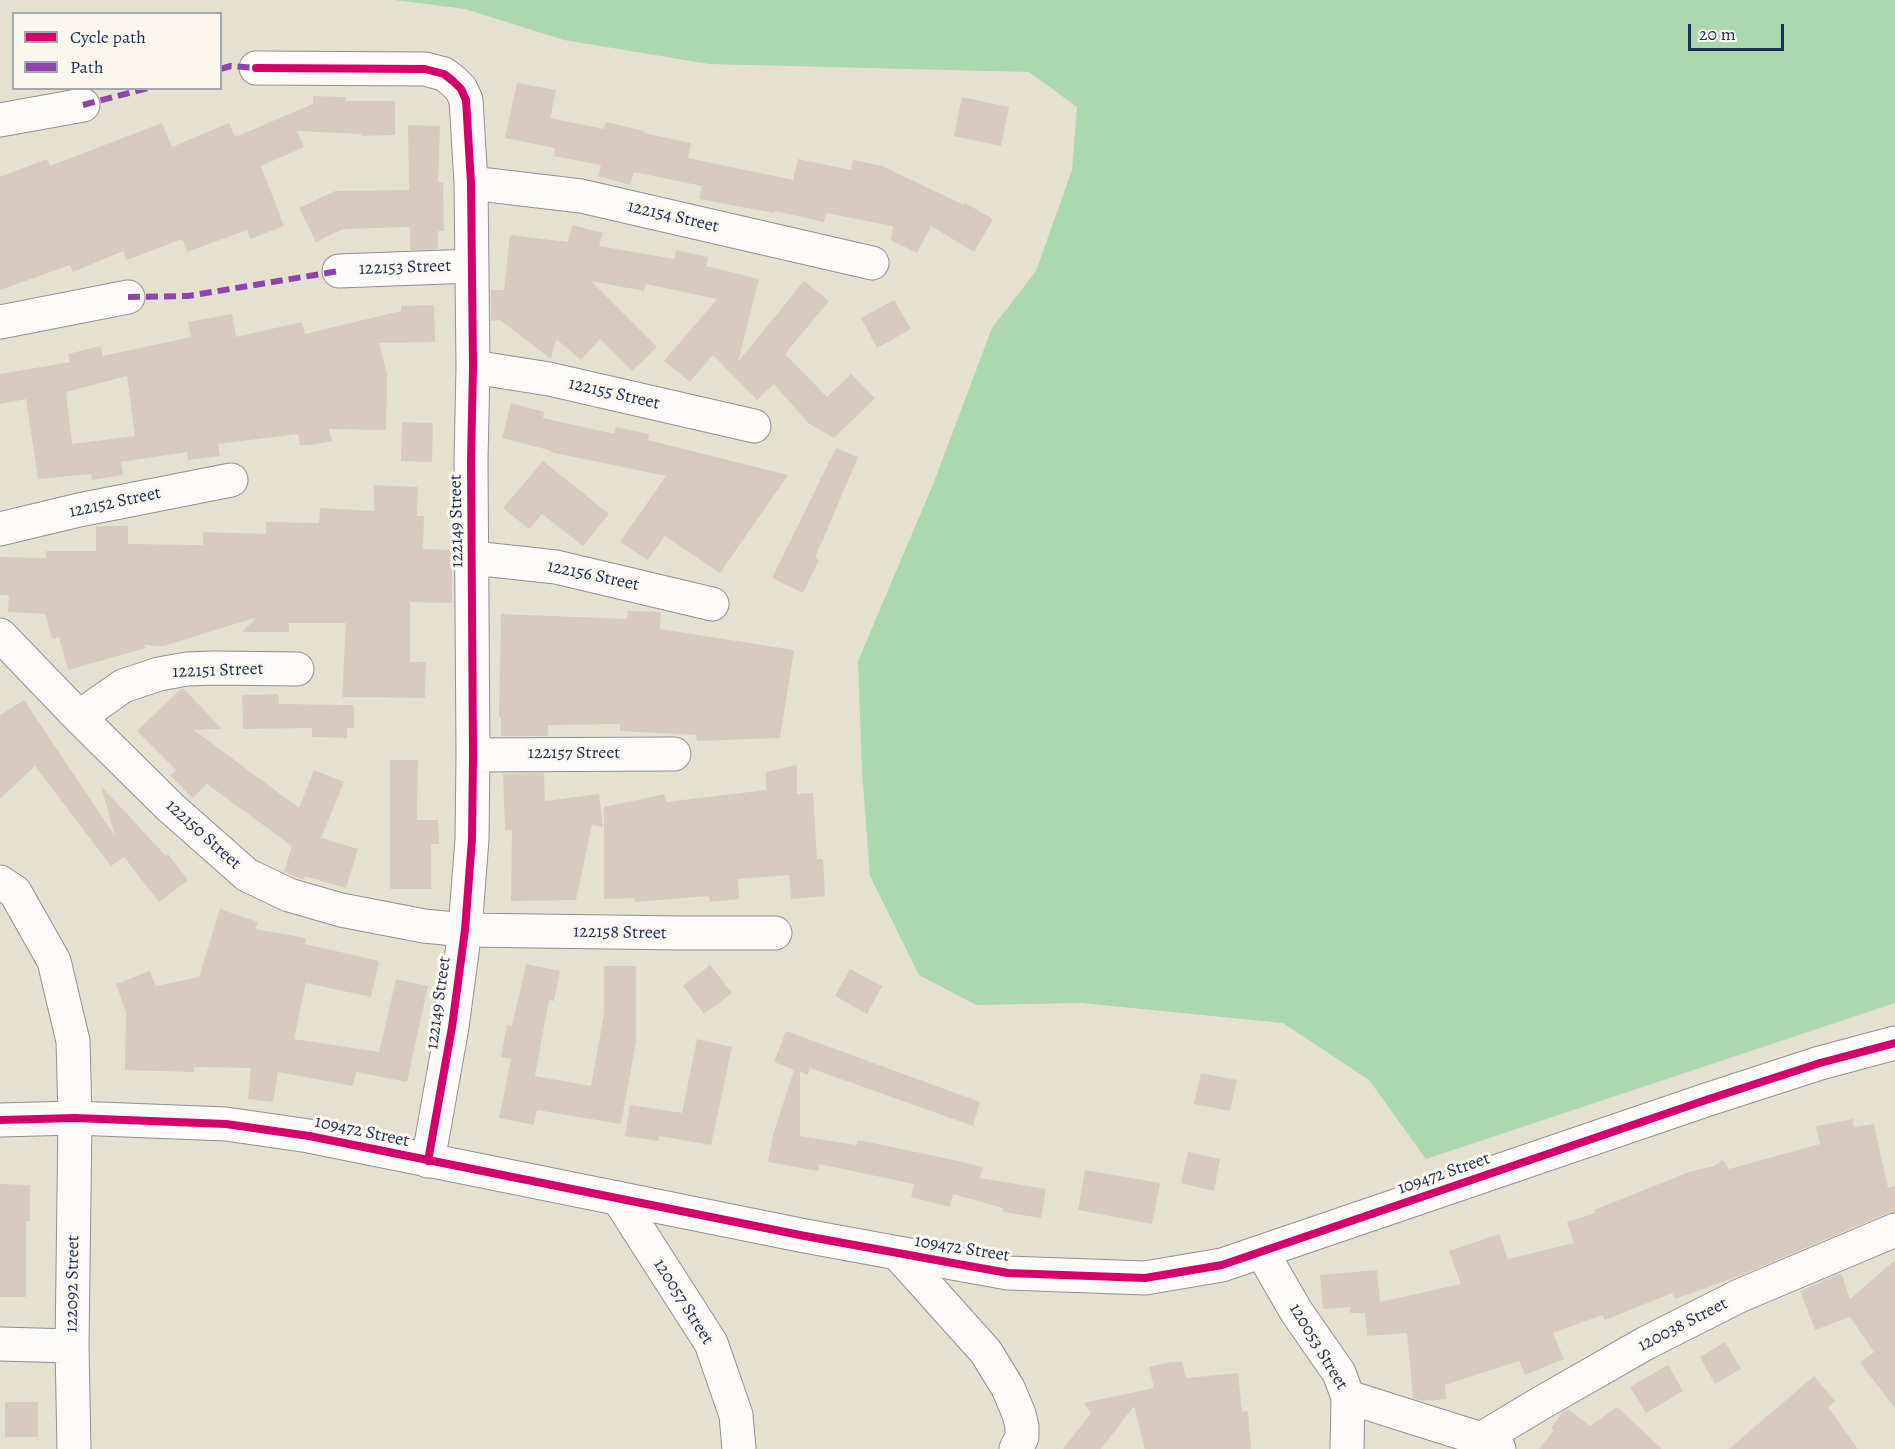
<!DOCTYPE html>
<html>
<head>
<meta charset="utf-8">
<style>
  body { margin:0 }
  #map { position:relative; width:1895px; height:1449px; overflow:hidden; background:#e4e1d1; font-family:Alegreya,serif }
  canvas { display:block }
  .legend { position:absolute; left:12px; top:12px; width:210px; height:78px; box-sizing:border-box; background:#fbf7ec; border:2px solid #a1a7b3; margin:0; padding:8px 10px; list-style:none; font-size:18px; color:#1b2f5e }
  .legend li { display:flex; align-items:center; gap:12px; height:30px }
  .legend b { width:30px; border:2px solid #a1a7b3 }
  .scale { position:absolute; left:1688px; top:24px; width:96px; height:27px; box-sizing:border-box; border:3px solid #1b2f5e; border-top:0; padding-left:8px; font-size:18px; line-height:21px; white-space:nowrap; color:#1b2f5e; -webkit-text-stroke:4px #fbf7ec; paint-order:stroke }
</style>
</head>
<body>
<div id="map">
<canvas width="1895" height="1449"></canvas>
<ul class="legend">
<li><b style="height:8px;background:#d6006c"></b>Cycle path</li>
<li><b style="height:8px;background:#8e44ad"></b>Path</li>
</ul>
<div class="scale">20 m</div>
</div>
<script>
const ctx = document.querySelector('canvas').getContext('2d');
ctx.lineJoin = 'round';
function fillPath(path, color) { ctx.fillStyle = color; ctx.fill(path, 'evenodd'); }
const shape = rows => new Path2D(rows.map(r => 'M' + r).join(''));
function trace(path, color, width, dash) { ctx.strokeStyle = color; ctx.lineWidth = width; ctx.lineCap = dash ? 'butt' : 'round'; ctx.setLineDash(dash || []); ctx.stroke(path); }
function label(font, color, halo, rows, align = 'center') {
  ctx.font = font + ' Alegreya,serif'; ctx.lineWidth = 6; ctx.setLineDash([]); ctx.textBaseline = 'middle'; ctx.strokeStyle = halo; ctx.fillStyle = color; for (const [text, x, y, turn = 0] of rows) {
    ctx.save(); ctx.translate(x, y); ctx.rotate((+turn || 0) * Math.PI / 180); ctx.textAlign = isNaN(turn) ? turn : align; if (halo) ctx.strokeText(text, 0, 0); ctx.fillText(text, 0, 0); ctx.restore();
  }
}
fillPath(shape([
  [394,0,1895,0,1895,1003,1426,1159,1369,1080,1283,1023,1081,1003,976,1005,919,975,870,876,862,771,858,661,934,482,992,328,1036,271,1072,170,1077,107,1029,72,709,64,564,40,465,9]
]), '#acd8af');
fillPath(shape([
  [517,83,556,90,550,118,604,129,606,122,644,131,644,133,691,143,688,158,793,180,798,159,851,170,853,160,882,166,964,205,965,203,993,219,974,252,931,226,917,253,891,240,893,226,826,213,824,222,775,211,774,213,699,199,702,186,634,172,630,185,598,176,601,165,554,156,555,148,505,138],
  [313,96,346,97,345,101,395,101,395,135,361,136,361,134,297,131,304,147,261,166,284,226,250,239,247,230,187,252,182,239,127,260,123,251,73,272,70,265,0,290,0,177,47,159,50,166,162,123,172,147,229,123,235,137,313,104],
  [962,97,1009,107,1001,146,954,136],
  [408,125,440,126,438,183,443,182,444,231,438,231,438,249,410,250,410,227,343,229,316,242,299,208,335,191,409,190],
  [572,225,603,233,599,246,674,259,676,250,708,257,706,266,759,279,738,362,804,281,829,301,785,354,827,397,851,374,875,398,834,438,808,423,774,384,757,400,713,355,690,382,664,361,717,299,646,284,644,291,591,281,657,347,632,371,600,339,581,360,556,339,551,359,500,320,491,321,491,290,504,290,510,235,568,242],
  [894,300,911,329,877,348,861,318],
  [434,305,435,342,379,343,387,374,386,430,329,429,332,441,311,445,300,445,298,434,218,444,220,456,188,460,187,452,121,462,123,475,92,480,91,474,38,479,26,399,0,404,0,374,70,362,68,354,101,346,103,356,191,337,188,322,232,314,236,337,302,322,305,334,401,311,401,306],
  [127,376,135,436,72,444,66,392],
  [511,403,544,412,543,418,614,434,616,427,649,434,648,440,788,475,720,573,665,536,648,560,620,542,666,476,550,452,552,451,502,438],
  [402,422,433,423,432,462,401,461],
  [836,448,858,457,815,558,819,560,803,593,772,578],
  [543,461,609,514,583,546,542,514,529,529,503,508],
  [374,485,418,487,417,516,424,516,423,549,452,550,452,603,410,602,410,662,426,662,425,698,342,697,346,623,289,623,289,632,242,632,257,617,164,646,143,645,146,648,68,670,59,637,52,639,45,614,8,612,9,595,0,595,0,557,46,558,46,551,96,551,96,526,128,526,128,544,203,545,203,532,266,534,266,522,319,523,320,508,374,511],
  [628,611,661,612,660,629,794,650,780,738,697,741,696,735,620,731,620,724,548,725,548,736,501,736,501,717,499,717,501,614,627,619],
  [181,689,184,689,222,729,194,730,299,808,314,770,344,782,321,838,358,849,346,888,305,876,304,880,284,872,292,846,207,784,192,798,170,775,176,770,137,731],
  [278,694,279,704,354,705,354,728,347,728,347,738,312,737,312,728,243,729,242,695],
  [24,700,115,836,101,786,166,856,168,854,188,880,159,902,124,857,111,866,35,766,0,799,0,715],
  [390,760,418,760,417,820,438,820,439,844,431,844,431,889,390,889],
  [797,765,797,794,813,793,817,859,823,859,825,896,791,899,789,875,738,879,739,899,710,902,709,896,635,902,635,898,604,899,604,807,665,794,666,802,766,790,766,772],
  [544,773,545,801,599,794,603,827,592,825,576,900,511,901,512,830,505,830,503,774],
  [220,909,258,922,255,929,306,938,305,944,379,961,371,997,306,983,294,1039,379,1052,396,979,428,986,407,1082,356,1072,353,1086,278,1072,273,1102,248,1099,251,1068,194,1067,194,1072,125,1070,126,1012,116,984,150,971,156,986,199,977],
  [526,964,560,971,554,1001,549,1000,535,1076,591,1086,604,1014,604,966,636,966,636,1041,621,1124,537,1110,534,1125,499,1118,511,1059,501,1057,507,1025,512,1026],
  [710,965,732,993,704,1014,683,986],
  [850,969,882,986,867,1014,835,996],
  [786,1031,980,1102,973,1126,810,1068,808,1075,800,1072,800,1136,856,1145,858,1140,954,1160,983,1167,980,1178,1046,1189,1041,1218,1003,1212,1003,1208,953,1194,950,1207,911,1197,914,1184,819,1164,818,1171,768,1162,773,1135,794,1070,774,1062],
  [697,1039,732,1047,711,1145,659,1136,658,1141,625,1136,630,1105,682,1113],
  [1201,1073,1237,1080,1230,1111,1194,1104],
  [1853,1119,1854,1127,1874,1124,1888,1188,1895,1186,1895,1212,1888,1213,1739,1276,1675,1299,1672,1293,1605,1320,1602,1315,1553,1333,1564,1359,1525,1375,1519,1361,1445,1385,1446,1399,1422,1401,1413,1398,1407,1333,1367,1336,1365,1313,1350,1313,1350,1307,1323,1309,1320,1275,1377,1270,1380,1302,1461,1284,1449,1251,1499,1234,1508,1259,1574,1243,1567,1222,1595,1213,1594,1210,1689,1172,1714,1166,1723,1160,1729,1169,1820,1144,1816,1126],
  [1188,1152,1220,1159,1214,1191,1181,1183],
  [1085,1170,1160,1183,1152,1224,1078,1210],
  [0,1184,30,1185,30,1221,26,1221,26,1297,0,1297],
  [1895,1260,1895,1408,1860,1363,1874,1352,1850,1317,1815,1330,1800,1291,1841,1273,1850,1299],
  [1725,1342,1741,1369,1715,1384,1700,1357],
  [1171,1362,1182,1362,1186,1378,1238,1373,1242,1412,1248,1411,1251,1449,1145,1449,1134,1406,1101,1449,1063,1449,1091,1413,1084,1403,1154,1388,1149,1367],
  [1668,1365,1683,1391,1646,1413,1630,1387],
  [1814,1376,1835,1401,1828,1407,1858,1449,1729,1449],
  [5,1402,38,1402,38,1437,5,1437],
  [1617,1407,1662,1449,1539,1449,1554,1430,1551,1428,1563,1412,1568,1409,1590,1426]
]), '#d9cabf');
const street = shape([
  [256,68,425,69,444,74,453,81,461,89,466,100,471,183,473,367,471,461,473,755,472,839,465,930,452,1027,428,1161],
  [0,120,83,105],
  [471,183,581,196,872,263],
  [339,271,472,266],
  [0,322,128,297],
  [473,367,549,379,754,426],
  [0,529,79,510,231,480],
  [473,558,556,567,712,604],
  [0,635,79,717,170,807,247,875,289,895,341,910,424,926,465,930,681,933,775,933],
  [79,717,123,686,159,674,187,669,214,668,297,669],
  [473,755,674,754],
  [0,882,15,892,54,961,73,1041,75,1118,72,1346,74,1449],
  [618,1198,711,1343,736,1415,739,1449],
  [1262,1252,1296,1311,1339,1373,1348,1397,1347,1449],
  [899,1255,986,1352,1008,1388,1019,1414,1022,1427,1022,1437,1016,1449],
  [0,1344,72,1346],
  [1348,1397,1481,1439,1499,1449],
  [1481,1439,1541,1403,1646,1343,1739,1296,1895,1230]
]);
const secondary = shape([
  [0,1120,75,1118,226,1124,309,1136,805,1236,969,1266,1008,1273,1145,1278,1222,1265,1709,1099,1820,1063,1895,1043]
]);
trace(street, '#909191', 35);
trace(secondary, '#909191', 35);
trace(street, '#fbfaf8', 33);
trace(secondary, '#fbfaf8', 33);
trace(shape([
  [220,69,231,66,256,68],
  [83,105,148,88],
  [128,297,188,296,339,271]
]), '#8e44ad', 6, [12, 6]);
trace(shape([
  [256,68,425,69,444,74,453,81,461,89,466,100,471,183,473,367,471,461,473,755,472,839,465,930,452,1027,428,1161],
  [0,1120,75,1118,226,1124,309,1136,805,1236,969,1266,1008,1273,1145,1278,1222,1265,1709,1099,1820,1063,1895,1043]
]), '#d6006c', 8);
label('18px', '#1b2f5e', '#fbf7ec', [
  ["122154 Street",673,217,13],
  ["122153 Street",405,268,-2],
  ["122155 Street",614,394,13],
  ["122152 Street",115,503,-12],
  ["122149 Street",457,521,-91],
  ["122156 Street",593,576,12],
  ["122151 Street",218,671,-2],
  ["122157 Street",574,754],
  ["122150 Street",203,835,42],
  ["122158 Street",620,933,1],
  ["122149 Street",439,1003,-82],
  ["109472 Street",362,1132,12],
  ["109472 Street",1444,1174,-19],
  ["109472 Street",962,1249,9],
  ["122092 Street",73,1284,-89],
  ["120057 Street",683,1302,58],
  ["120038 Street",1683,1325,-27],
  ["120053 Street",1318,1347,59]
]);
</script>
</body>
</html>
